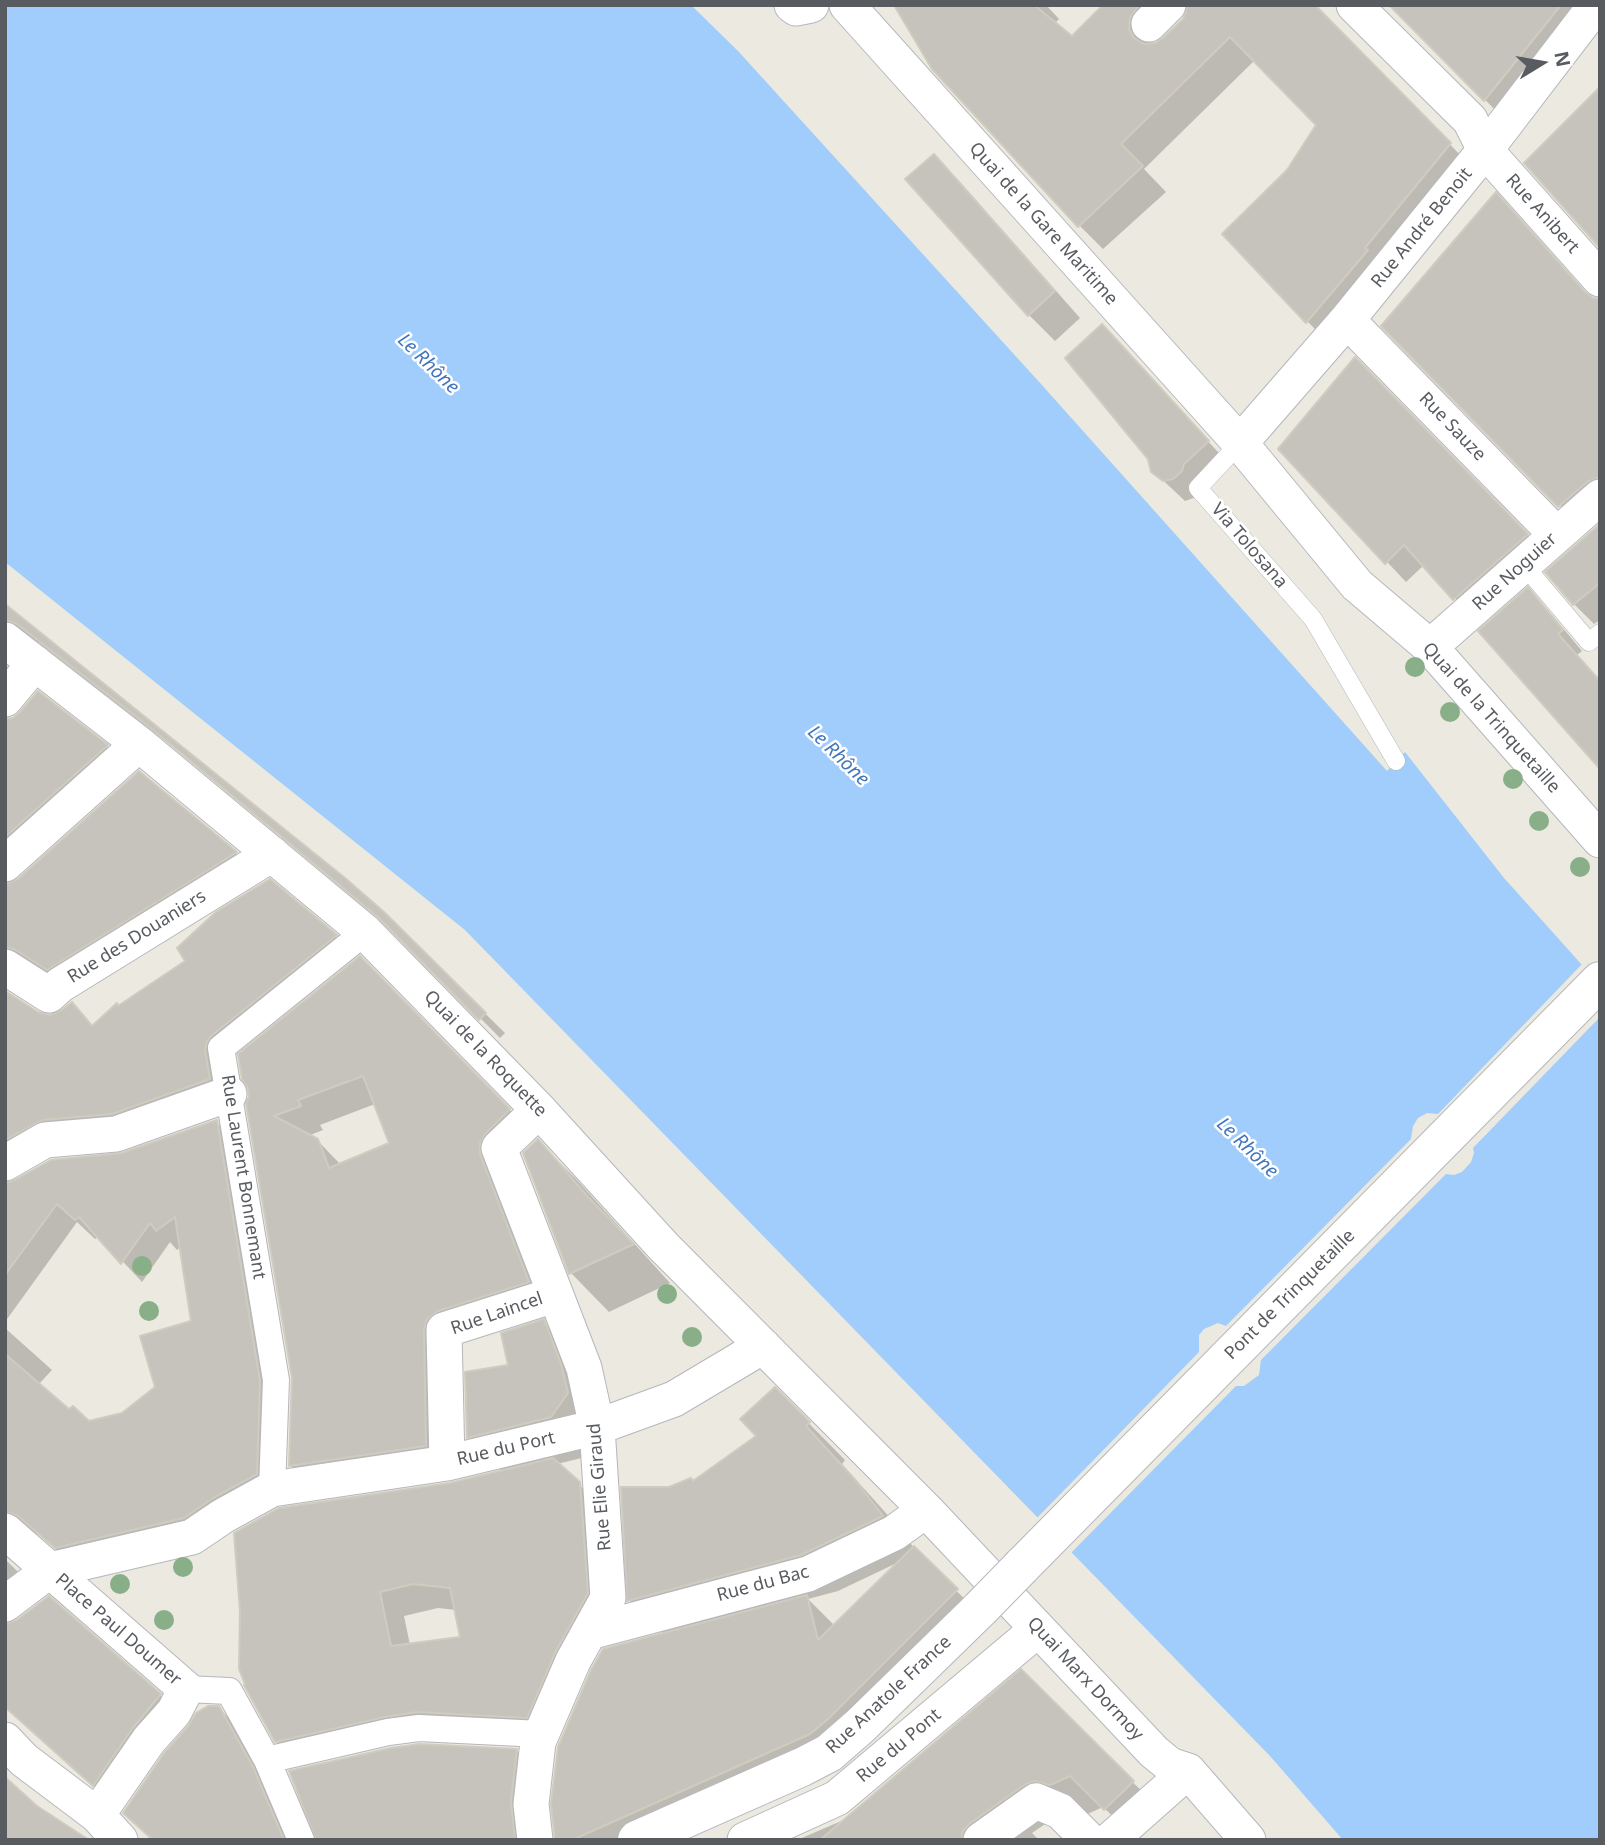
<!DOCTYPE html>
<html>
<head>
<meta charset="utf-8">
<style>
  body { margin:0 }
  #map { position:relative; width:1605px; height:1845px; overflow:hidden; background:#ebe9e0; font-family:"Noto Sans",sans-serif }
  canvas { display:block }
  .frame { position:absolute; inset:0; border:7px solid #585b60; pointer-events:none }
  .north { position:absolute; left:1507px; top:28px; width:70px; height:70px; -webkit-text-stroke:5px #fff; paint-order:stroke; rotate:79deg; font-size:19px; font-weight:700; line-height:28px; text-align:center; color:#585b60 }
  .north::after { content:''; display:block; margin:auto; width:24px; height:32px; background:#585b60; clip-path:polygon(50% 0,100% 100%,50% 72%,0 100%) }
</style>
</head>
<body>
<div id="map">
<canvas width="1605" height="1845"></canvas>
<div class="frame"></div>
<div class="north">N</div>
</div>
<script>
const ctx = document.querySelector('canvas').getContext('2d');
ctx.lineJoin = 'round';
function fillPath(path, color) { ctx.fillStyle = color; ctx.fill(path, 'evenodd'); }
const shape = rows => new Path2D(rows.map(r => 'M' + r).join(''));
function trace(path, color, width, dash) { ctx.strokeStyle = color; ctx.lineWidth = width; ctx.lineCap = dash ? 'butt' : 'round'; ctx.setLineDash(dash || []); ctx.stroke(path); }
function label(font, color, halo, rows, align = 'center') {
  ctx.font = font + ' "Noto Sans",sans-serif'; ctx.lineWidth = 5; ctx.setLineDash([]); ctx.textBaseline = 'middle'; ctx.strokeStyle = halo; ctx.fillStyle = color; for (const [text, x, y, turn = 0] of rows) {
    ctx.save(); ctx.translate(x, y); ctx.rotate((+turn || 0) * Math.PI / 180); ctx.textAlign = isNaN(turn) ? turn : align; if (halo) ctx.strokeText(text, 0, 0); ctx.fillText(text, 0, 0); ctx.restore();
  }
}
fillPath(shape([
  [5,5,691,5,738,51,1041,384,1387,771,1405,752,1504,878,1600,985,1600,1840,1343,1840,1270,1756,465,930,5,562]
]), '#a0cdfb');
fillPath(shape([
  [1584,962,1600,979,1600,1017,1473,1148,1474,1153,1471,1162,1462,1172,1454,1175,1446,1174,1261,1360,1259,1375,1244,1386,1236,1386,1069,1555,1035,1520,1199,1352,1199,1335,1204,1329,1218,1323,1226,1326,1411,1139,1413,1126,1418,1118,1427,1113,1438,1114]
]), '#ebe9e0');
fillPath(shape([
  [896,5,1046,5,1059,19,1054,24,1072,39,1105,5,1313,5,1473,168,1331,345,1307,321,1289,171,1318,125,1255,60,1144,169,1166,192,1103,249,1079,225],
  [1191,7,1184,20,1164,40,1151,47,1159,34,1179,14],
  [1392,5,1589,5,1504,119],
  [934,156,960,182,1080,318,1055,341,1029,315],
  [1589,297,1600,300,1600,509,1580,526,1383,326],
  [1102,326,1228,463,1199,496,1185,501,1153,471],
  [1355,360,1546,554,1474,618,1424,565,1406,582,1281,449],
  [1600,526,1600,620,1594,624,1574,604],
  [1528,590,1548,610,1582,651,1577,655,1600,681,1600,766],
  [5,607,383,913,505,1033,500,1038,397,934,173,747,39,643,29,639,5,655],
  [38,693,106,746,126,766,5,877,5,720,13,719],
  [140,773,236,853,255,872,68,988,5,982,5,885,19,880],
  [335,936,355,955,230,1056,229,1099,56,1141,5,1178,5,993,38,1014,50,1017,63,1012,72,1004,94,1027,119,1008],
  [360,958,533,1134,508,1158,552,1306,462,1334,450,1469,314,1489,290,1465,293,1378,248,1104],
  [375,1104,391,1143,341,1165,317,1140,308,1136,323,1130,320,1125],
  [216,1122,236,1141,276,1494,76,1567,39,1535,29,1530,5,1545,5,1328,52,1370,38,1385,69,1412,89,1423,123,1415,157,1388,193,1323,182,1246,177,1250,170,1242,142,1282,99,1236,95,1239,77,1222,5,1322,5,1185,123,1155],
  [538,1141,576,1179,670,1283,609,1312,571,1273,525,1154],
  [543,1321,582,1361,590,1456,557,1464,604,1508,611,1618,551,1741,410,1740,301,1766,276,1741,450,1485,503,1472,468,1437,510,1367],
  [438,1608,456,1610,462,1638,410,1645,404,1616],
  [775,1389,845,1460,842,1464,893,1521,918,1553,987,1621,669,1840,556,1840,664,1635,629,1600,670,1489,693,1483,759,1437],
  [901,1561,835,1626,808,1599,838,1591],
  [5,1559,36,1590,5,1617],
  [1021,1672,1165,1814,1138,1840,1103,1807,1083,1816,1057,1816,1032,1833,1039,1840,797,1840,846,1819],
  [160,1695,182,1717,116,1806,5,1707],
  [219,1708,243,1732,296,1840,153,1840],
  [516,1750,540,1774,535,1840,318,1840]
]), '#0003');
const building = shape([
  [894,5,1034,5,1072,36,1103,5,1139,5,1130,18,1129,29,1134,38,1144,44,1155,43,1163,38,1183,19,1188,5,1315,5,1451,143,1365,248,1368,250,1306,323,1222,234,1287,170,1316,125,1230,37,1121,144,1143,166,1078,227,932,69,894,5],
  [1389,5,1561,5,1484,101,1389,5],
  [1600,87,1600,248,1524,163,1600,87],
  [934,154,1055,291,1028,316,905,179,934,154],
  [1496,192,1585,292,1593,298,1600,299,1600,477,1587,482,1558,507,1381,326,1496,192],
  [1102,324,1209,441,1184,464,1182,471,1173,479,1163,481,1151,472,1148,459,1065,358,1102,324],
  [1355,357,1528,534,1453,600,1404,545,1385,564,1278,449,1355,357],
  [1600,524,1600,583,1573,605,1545,572,1600,524],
  [1528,587,1563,630,1558,634,1600,681,1600,769,1478,631,1528,587],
  [5,604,345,878,384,912,486,1013,479,1020,378,917,151,728,17,624,5,620,5,604],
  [38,691,108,745,5,837,5,719,13,718,20,712,38,691],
  [139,771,237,852,47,970,16,950,5,947,5,884,18,879,139,771],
  [270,879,337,935,211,1036,207,1042,205,1050,210,1079,112,1114,43,1120,5,1140,5,991,38,1012,50,1015,62,1010,72,1002,92,1026,117,1003,118,1006,185,961,177,948,216,912,270,879],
  [360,956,510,1109,485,1134,480,1143,480,1154,529,1282,438,1311,427,1319,424,1330,426,1446,289,1466,292,1378,246,1103,249,1097,248,1088,242,1079,238,1054,360,956],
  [363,1076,389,1143,329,1168,318,1139,274,1116,301,1106,298,1100,363,1076],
  [217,1120,260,1381,257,1474,213,1498,184,1518,55,1548,18,1516,5,1511,5,1354,69,1409,73,1406,89,1421,122,1413,155,1387,140,1336,191,1321,175,1217,156,1231,150,1223,121,1264,79,1217,75,1220,57,1204,5,1275,5,1183,15,1180,51,1160,122,1153,217,1120],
  [538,1139,588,1197,634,1244,569,1274,523,1153,538,1139],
  [544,1319,561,1364,568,1393,551,1417,467,1438,465,1372,508,1365,501,1333,544,1319],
  [775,1387,810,1422,806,1426,857,1482,883,1516,801,1555,627,1601,621,1487,669,1487,691,1478,693,1481,756,1436,740,1419,775,1387],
  [553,1458,580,1482,588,1593,555,1653,527,1718,417,1712,385,1717,275,1742,244,1685,245,1684,239,1669,240,1611,234,1533,279,1508,450,1483,553,1458],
  [413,1584,450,1588,460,1637,391,1646,380,1592,413,1584],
  [914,1546,958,1589,828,1719,810,1734,572,1840,555,1840,551,1804,558,1747,591,1670,603,1649,807,1595,818,1640,914,1546],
  [49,1596,161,1694,132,1729,93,1786,5,1707,5,1624,17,1620,49,1596],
  [1021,1669,1134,1781,1104,1810,1070,1776,1050,1785,1034,1781,1024,1785,969,1824,963,1831,961,1840,820,1840,1021,1669],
  [208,1706,219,1706,253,1767,284,1840,153,1840,123,1813,165,1752,189,1725,196,1713,208,1706],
  [420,1744,517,1749,511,1802,515,1840,316,1840,289,1771,391,1748,420,1744],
  [5,1777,37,1806,89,1840,5,1840,5,1777]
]);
fillPath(building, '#c6c3bd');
trace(building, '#cfcbbe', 2);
const service = shape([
  [1240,443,1198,488,1313,619,1396,761],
  [1523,564,1589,642,1600,633]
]);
const pedestrian = shape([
  [272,1489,276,1380,221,1048,365,932],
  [186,1689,229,1691,267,1760,301,1840],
  [267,1760,388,1732,419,1728,541,1734]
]);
const minor = shape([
  [792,5,796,8,811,5],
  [847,5,1240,443,1357,585,1430,647,1600,840],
  [1354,5,1470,120,1485,150,1600,279],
  [1149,24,1168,5],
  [1347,320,1556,534],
  [1240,443,1347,320,1485,150,1596,5],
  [5,640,139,744,365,932,539,1110,663,1246,926,1510,1154,1752,1170,1765,1188,1771,1248,1840],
  [1430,647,1600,497],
  [5,699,35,663],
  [5,864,139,744],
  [5,967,49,995,60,985,272,854],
  [5,1163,45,1140,116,1134,229,1094],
  [447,1463,444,1330,554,1295],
  [5,1531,186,1689,174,1712,149,1740,97,1815],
  [5,1604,50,1570,192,1537,223,1516,272,1489,447,1463,597,1427,674,1399,763,1346],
  [589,1632,808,1574,894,1533,926,1510],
  [5,1740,24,1760,97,1815,120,1840],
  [535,1840,531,1804,538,1742,573,1661,608,1598,597,1427,584,1368,499,1148,539,1110],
  [745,1840,837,1798,1038,1629],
  [981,1840,1036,1801,1060,1811,1089,1840],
  [1110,1840,1188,1771]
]);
const secondary = shape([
  [1022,1566,1600,981],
  [637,1840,802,1767,829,1753,860,1726,980,1609]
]);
trace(service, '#b5b7bc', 19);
trace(pedestrian, '#b5b7bc', 28);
trace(minor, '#b5b7bc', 37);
trace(secondary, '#b6b8be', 40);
trace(service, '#fff', 18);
trace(pedestrian, '#fff', 26);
trace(minor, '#fff', 35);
trace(secondary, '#fff', 38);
const secondaryBridge = shape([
  [980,1609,1022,1566]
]);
trace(secondaryBridge, '#b6b8be', 40, []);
trace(secondaryBridge, '#fff', 38);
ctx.fillStyle = '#88af88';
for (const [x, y] of [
  [1415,667],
  [1450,712],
  [1513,779],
  [1539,821],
  [1580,867],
  [142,1266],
  [667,1294],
  [149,1311],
  [692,1337],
  [183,1567],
  [120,1584],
  [164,1620]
]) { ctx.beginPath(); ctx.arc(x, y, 10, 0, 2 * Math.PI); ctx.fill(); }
label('18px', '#585b60', '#fff', [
  ["Rue Anibert",1542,214,48],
  ["Quai de la Gare Maritime",1043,224,48],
  ["Rue André Benoit",1422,228,-51],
  ["Rue Sauze",1452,427,46],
  ["Via Tolosana",1249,546,49],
  ["Rue Noguier",1515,572,-42],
  ["Quai de la Trinquetaille",1491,718,48],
  ["Rue des Douaniers",137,937,-32],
  ["Quai de la Roquette",485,1054,46],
  ["Rue Laurent Bonnemant",243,1177,81],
  ["Pont de Trinquetaille",1290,1295,-45],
  ["Rue Laincel",497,1314,-19],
  ["Rue du Port",506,1449,-13],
  ["Rue Elie Giraud",600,1487,-95],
  ["Rue du Bac",763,1584,-15],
  ["Place Paul Doumer",118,1630,41],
  ["Quai Marx Dormoy",1085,1679,47],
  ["Rue Anatole France",889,1695,-43],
  ["Rue du Pont",899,1746,-40]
]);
label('italic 19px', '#4476bc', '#fff', [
  ["Le Rhône",428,364,44],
  ["Le Rhône",838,756,44],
  ["Le Rhône",1247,1148,44]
]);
</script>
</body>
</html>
